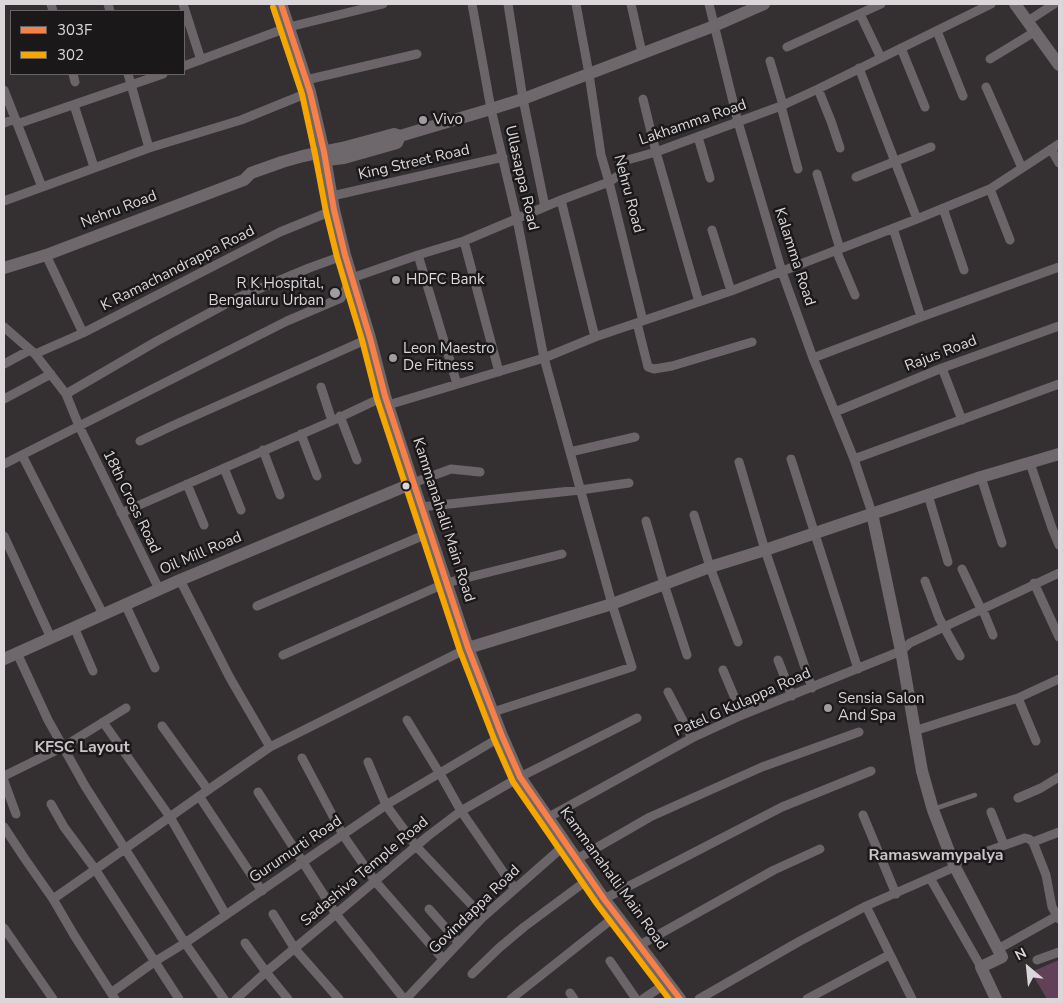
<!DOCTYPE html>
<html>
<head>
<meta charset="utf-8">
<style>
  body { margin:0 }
  #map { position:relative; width:1063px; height:1003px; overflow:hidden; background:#343032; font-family:"Nunito Sans",sans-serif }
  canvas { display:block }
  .frame { position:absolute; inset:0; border:5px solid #dad6d9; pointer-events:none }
  .legend { position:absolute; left:10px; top:10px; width:175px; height:65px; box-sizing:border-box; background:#1b181a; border:1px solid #676466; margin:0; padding:6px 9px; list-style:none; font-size:15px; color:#dad6d9 }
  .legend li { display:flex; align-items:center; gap:10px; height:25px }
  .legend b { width:25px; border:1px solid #676466 }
  .north { position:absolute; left:1003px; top:943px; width:50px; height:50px; -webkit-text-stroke:4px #1b181a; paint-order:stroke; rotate:332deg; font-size:14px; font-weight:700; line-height:20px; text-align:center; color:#dad6d9 }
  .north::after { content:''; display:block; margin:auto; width:18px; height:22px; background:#dad6d9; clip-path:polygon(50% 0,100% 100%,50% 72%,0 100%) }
</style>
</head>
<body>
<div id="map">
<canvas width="1063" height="1003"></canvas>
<div class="frame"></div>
<ul class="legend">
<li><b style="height:6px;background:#f78048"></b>303F</li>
<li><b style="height:6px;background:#f7a600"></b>302</li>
</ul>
<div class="north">N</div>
</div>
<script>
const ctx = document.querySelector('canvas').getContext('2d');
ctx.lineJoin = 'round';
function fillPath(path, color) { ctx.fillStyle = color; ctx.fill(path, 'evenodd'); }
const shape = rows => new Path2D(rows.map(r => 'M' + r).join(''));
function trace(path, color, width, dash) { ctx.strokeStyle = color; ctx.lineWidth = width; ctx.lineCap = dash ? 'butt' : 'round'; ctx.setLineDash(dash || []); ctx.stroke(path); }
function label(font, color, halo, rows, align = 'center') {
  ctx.font = font + ' "Nunito Sans",sans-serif'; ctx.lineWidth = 5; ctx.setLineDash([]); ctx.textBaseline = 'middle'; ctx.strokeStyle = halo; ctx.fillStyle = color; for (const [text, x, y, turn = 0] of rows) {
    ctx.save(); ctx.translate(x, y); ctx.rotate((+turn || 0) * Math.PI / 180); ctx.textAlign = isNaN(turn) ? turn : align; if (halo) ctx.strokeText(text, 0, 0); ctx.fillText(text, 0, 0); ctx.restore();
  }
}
fillPath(shape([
  [1059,960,1059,999,1047,999,1031,972]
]), '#624058');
trace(shape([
  [934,809,975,795]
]), '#6b6569', 4.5);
trace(shape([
  [51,4,53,11],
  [108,4,110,11],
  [183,4,201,60],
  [472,4,491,109,517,219,544,358,612,604,632,667,493,712],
  [508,4,523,99,545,207],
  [576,4,589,74,601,155,609,182,643,321],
  [631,4,642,53],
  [709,4,738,122,782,272,813,358,854,459,872,513],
  [860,14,881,58],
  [1028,21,1054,4],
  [937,31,963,96],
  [787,47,881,4],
  [901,48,925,107],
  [990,59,1036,31],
  [770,61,783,105],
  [184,66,289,27,383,4],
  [859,68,917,219],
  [73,74,75,82],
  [128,74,149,148],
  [306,80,417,54],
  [986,87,1022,168],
  [818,89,831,121,840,148],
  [4,90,42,187],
  [643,99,656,152,699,302],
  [74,105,94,167],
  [781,106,798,169],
  [4,123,15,119],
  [17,124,163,74],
  [698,137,710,178],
  [1051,149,1059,163],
  [817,174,840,249],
  [856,177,931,147],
  [990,189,1010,240],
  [332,196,503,157],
  [561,200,595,337],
  [4,201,149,148,241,120,310,92],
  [943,208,964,270],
  [893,228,921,317],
  [712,230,731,291],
  [464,241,499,372],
  [836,250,855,295],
  [46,255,83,333],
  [418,255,457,384],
  [637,323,648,367,654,369,672,366,752,342],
  [4,327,35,354,66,394,79,426,159,589],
  [35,354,83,333,280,232,334,210],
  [813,358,921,317,1059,267],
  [4,364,30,350],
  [942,368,962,420],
  [321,387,332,421],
  [66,394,157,341,237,298,309,268,345,255],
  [4,399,51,374],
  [388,405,544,358,595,337,731,291,917,219,990,189,1059,144],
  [835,412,942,368,1059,326],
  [340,416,357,460],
  [301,434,317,476],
  [140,441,174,425,370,338],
  [263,450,280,495],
  [570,452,635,437],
  [22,455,103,614],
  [791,459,858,669],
  [854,459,1059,384],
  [739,462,765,550,812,688],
  [1030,463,1052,528,1059,545],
  [4,464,287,321,341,298,352,278,418,255,464,241,561,200,609,182,622,173,620,162,656,152,781,106,818,89,991,4],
  [224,468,241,510],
  [981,477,1002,543],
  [413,483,451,469,480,472],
  [187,484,204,525],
  [928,495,948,562],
  [421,507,580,490,629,483],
  [121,513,332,421,385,396],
  [694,515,710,567,738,642],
  [646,521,664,584,687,655],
  [4,536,51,638],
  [962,569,981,609],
  [180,580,230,678,270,747],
  [925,581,939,618,960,656],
  [1034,583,1059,637],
  [125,604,155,668],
  [257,606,429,533],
  [982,608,993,635],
  [74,627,93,671],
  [17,653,48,720,85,786,185,943,224,999],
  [283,655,446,583,562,554],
  [778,660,792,696],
  [723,670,742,715],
  [668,692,692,738],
  [1018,698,1036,741],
  [407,720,443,779,461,811,515,889],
  [103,722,170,817,226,915],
  [162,726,208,790],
  [914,731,1018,698,1059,679],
  [302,758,343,835,375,881,443,959],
  [368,762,386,805,416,846,483,917],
  [4,776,63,747,126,708],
  [4,781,16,814],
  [258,792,336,914,404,999],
  [199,796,262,891],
  [1018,798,1041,788,1059,777],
  [51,804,64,827,95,869,179,999],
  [991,812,1004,845],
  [863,815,896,894],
  [549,817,692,738,742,715,901,651,910,643,1059,573],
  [4,827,25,859,53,899,74,935,115,999],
  [1033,842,1059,832],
  [577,859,650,817,762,767,859,732],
  [954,863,1025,838,1029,839,1033,842,1046,875,1052,907,1059,919],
  [930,878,981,967],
  [53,899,126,848,208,790,270,747,468,648],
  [604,899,782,807,871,771],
  [866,906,912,999],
  [429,909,459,943],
  [273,914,295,949,339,999],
  [4,928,53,999],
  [245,943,266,972,288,999],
  [640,945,774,870,820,849],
  [998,949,1057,916],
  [1037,960,1059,952],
  [610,961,636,999],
  [472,974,499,948,524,927,590,878],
  [111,993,154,962,185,943,386,805,502,736],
  [570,993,574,999],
  [236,999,266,972,336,914,428,836,461,811,520,777,637,718],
  [406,999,483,917,566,844],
  [511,999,617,915],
  [643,999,668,982],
  [699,999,800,941,866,906,955,867],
  [807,999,889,955]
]), '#6b6569', 9);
trace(shape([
  [281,4,310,92,324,152,334,210,345,255,370,338,385,396,413,483,468,648,502,736,520,777,604,899,680,999],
  [1015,4,1059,65],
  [319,161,344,158,397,143,400,136],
  [4,268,46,255,244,180,251,173,282,162,303,156,342,148,394,134,400,136,491,109,523,99,714,26,764,4],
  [872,513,901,651,922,771,933,810,955,867,1002,957,981,967,996,999],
  [468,648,612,604,710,567,765,550,981,477,1059,454],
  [4,659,180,580,413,483]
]), '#6e676b', 12);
trace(shape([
  [281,4,310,92,324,152,334,210,345,255,370,338,385,396,468,648,502,736,520,777,604,899,680,999]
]), '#f78048', 6);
trace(shape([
  [273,7,302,94,315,154,326,212,337,257,362,340,377,399,460,651,494,739,513,782,597,904,669,999]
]), '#f7a600', 6);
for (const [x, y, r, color] of [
  [423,120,5,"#a09c9f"],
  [396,280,5,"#a09c9f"],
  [335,293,6,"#a09c9f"],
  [393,358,5,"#a09c9f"],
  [406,486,4.5,"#dad6d9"],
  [828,708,5,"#a09c9f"]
]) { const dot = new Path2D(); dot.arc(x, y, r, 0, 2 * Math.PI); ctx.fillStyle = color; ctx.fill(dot); trace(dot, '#1b181a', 2); }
label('15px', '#dad6d9', '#1b181a', [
  ["Vivo",433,120],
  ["HDFC Bank",406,280],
  ["R K Hospital,",324,284,"right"],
  ["Bengaluru Urban",324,301,"right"],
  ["Leon Maestro",403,349],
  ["De Fitness",403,366],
  ["Sensia Salon",838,699],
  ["And Spa",838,716]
], 'left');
label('15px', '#dad6d9', '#1b181a', [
  ["Lakhamma Road",693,123,-19],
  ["King Street Road",414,163,-13],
  ["Ullasappa Road",521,178,77],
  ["Nehru Road",628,194,75],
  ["Nehru Road",119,210,-21],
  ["Kalamma Road",794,257,72],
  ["K Ramachandrappa Road",178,269,-27],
  ["Rajus Road",941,354,-21],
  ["18th Cross Road",131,502,64],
  ["Kammanahalli Main Road",443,520,72],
  ["Oil Mill Road",201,554,-23],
  ["Patel G Kulappa Road",743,703,-24],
  ["Gurumurti Road",296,850,-34],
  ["Sadashiva Temple Road",365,872,-40],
  ["Kammanahalli Main Road",613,879,54],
  ["Govindappa Road",475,910,-44]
]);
label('bold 16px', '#cac3c8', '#1b181a', [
  ["KFSC Layout",82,748],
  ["Ramaswamypalya",936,856]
]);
</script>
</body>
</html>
